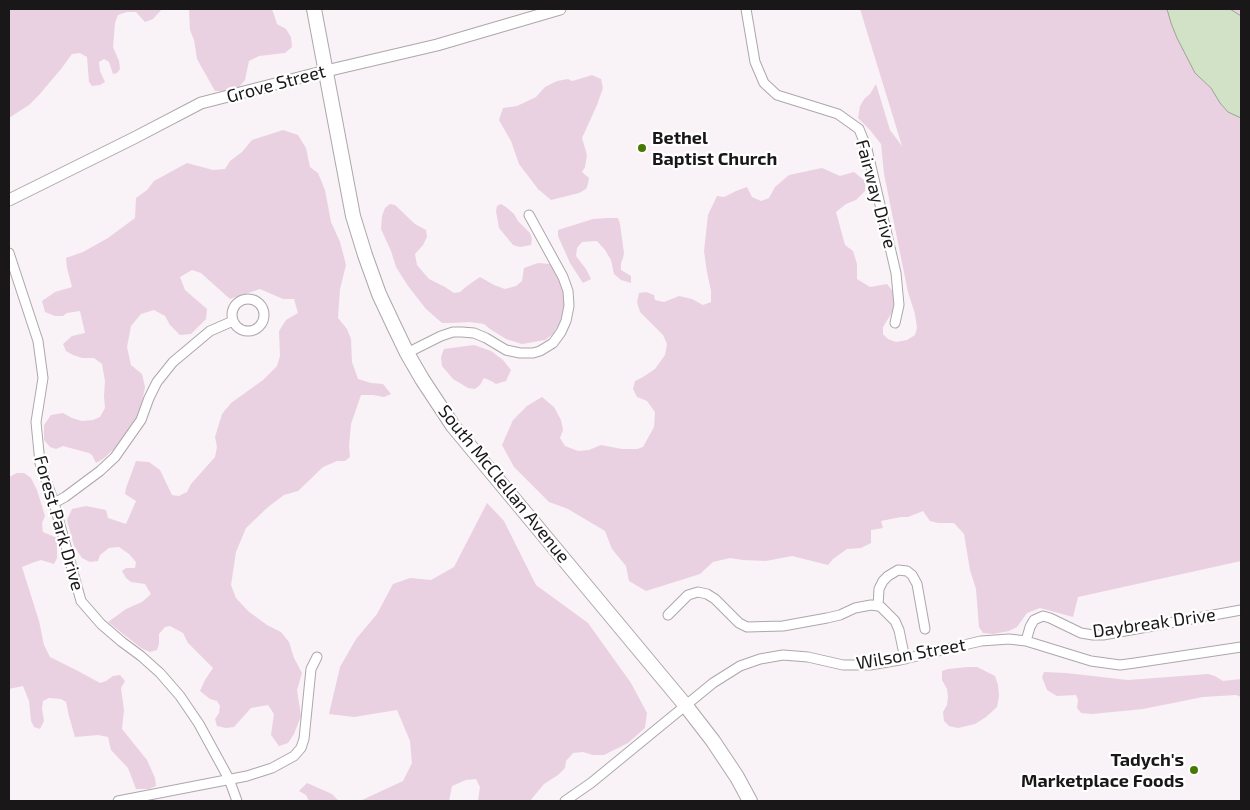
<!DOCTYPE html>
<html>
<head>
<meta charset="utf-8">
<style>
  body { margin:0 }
  #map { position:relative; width:1250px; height:810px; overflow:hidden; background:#f9f2f6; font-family:"Exo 2",sans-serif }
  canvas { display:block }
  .frame { position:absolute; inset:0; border:10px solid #1a1719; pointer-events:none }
</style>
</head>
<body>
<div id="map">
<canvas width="1250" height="810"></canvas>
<div class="frame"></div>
</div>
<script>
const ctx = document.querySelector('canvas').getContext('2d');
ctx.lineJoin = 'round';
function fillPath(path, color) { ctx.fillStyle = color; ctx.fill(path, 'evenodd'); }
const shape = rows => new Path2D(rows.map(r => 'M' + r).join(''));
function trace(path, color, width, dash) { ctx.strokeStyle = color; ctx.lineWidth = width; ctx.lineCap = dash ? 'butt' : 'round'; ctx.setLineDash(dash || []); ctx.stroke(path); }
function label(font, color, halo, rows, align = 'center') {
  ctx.font = font + ' "Exo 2",sans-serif'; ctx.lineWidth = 4.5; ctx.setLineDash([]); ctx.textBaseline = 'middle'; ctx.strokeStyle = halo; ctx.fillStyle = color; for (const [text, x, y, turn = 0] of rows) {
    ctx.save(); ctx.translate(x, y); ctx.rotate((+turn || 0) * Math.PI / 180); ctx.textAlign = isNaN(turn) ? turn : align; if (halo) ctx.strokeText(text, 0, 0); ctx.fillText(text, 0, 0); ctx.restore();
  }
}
fillPath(shape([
  [9,9,162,9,153,19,145,22,136,12,127,12,118,15,115,23,113,47,119,61,120,69,117,73,113,74,109,62,104,59,99,62,100,71,105,82,100,85,92,86,89,82,87,57,80,53,72,54,61,69,39,95,29,105,9,118],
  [189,9,272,9,277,24,286,29,291,37,292,47,285,53,259,56,249,61,245,80,239,87,227,91,215,91,197,59,194,40,190,30],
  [860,9,1241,9,1241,561,1078,597,1073,617,1040,608,1027,613,1017,627,1009,631,993,634,983,633,979,627,976,589,970,570,964,534,954,523,938,523,930,521,923,511,908,517,901,517,881,521,883,528,871,530,871,543,861,548,847,549,833,559,828,565,792,556,766,561,743,560,730,558,713,562,700,574,646,591,629,581,626,566,612,549,605,531,568,509,549,502,514,467,502,445,513,420,527,406,542,397,554,407,561,420,563,430,560,438,565,446,578,451,589,450,601,445,622,449,637,449,643,447,654,427,655,412,647,401,637,397,633,389,635,381,643,377,655,369,665,355,667,344,663,335,640,312,637,302,639,293,646,292,654,295,655,300,664,302,679,296,692,299,703,305,711,302,711,291,707,272,704,251,708,215,717,196,724,197,736,191,747,187,752,197,761,201,769,198,775,187,789,175,822,168,840,176,854,172,865,181,865,191,856,200,846,204,836,212,845,245,853,251,857,264,857,279,870,287,887,284,894,293,896,306,883,327,883,334,888,339,896,342,907,340,915,335,917,328,915,314,908,292,884,174,881,144,870,130,858,118,860,106,865,98,870,94,876,84,890,130,902,146],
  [592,75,601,79,603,88,597,105,582,138,587,155,585,167,582,172,589,178,588,184,586,189,579,193,551,200,538,189,519,164,511,141,499,120,503,108,517,106,536,97,545,87,557,81,568,79,572,81,576,80],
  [283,130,298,135,306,148,310,167,318,173,325,190,331,222,340,242,346,265,340,289,338,318,347,329,351,339,352,362,358,379,371,383,383,384,391,394,384,397,373,395,361,395,351,424,349,446,350,457,345,461,337,461,323,467,298,491,284,495,268,507,246,528,236,552,231,585,236,598,248,611,267,625,281,632,289,642,294,658,302,673,297,690,301,716,294,734,288,743,279,746,271,735,274,714,268,705,251,708,234,727,226,728,217,726,215,719,219,713,220,706,217,701,210,699,200,691,205,680,213,668,188,643,183,633,170,626,165,627,159,634,159,644,157,650,150,652,141,648,108,622,126,609,142,602,151,594,145,584,131,582,126,578,122,571,126,568,135,568,136,562,129,554,119,547,109,548,100,555,98,561,90,562,82,558,74,546,67,520,72,509,86,506,106,510,108,518,126,524,136,501,125,494,126,488,136,461,149,462,160,470,172,495,179,496,187,492,191,484,215,457,217,447,215,437,222,414,231,403,263,380,277,366,280,356,279,331,286,320,298,313,294,299,283,299,260,289,230,299,201,273,192,270,180,277,185,290,207,309,206,319,191,334,180,335,170,325,165,316,154,310,141,314,131,326,127,347,131,365,142,374,145,387,141,408,132,428,114,449,103,459,96,463,92,455,89,453,63,446,56,449,50,447,44,440,44,425,51,415,63,413,72,418,82,421,93,420,100,417,105,408,104,396,105,381,102,364,94,358,82,358,73,355,66,351,63,344,72,336,85,333,80,311,67,313,63,316,55,316,45,312,42,301,55,292,72,287,67,268,66,258,83,252,108,238,135,218,136,198,147,190,154,181,187,163,213,170,225,169,230,161,242,152,252,140],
  [390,204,395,205,415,224,426,230,427,237,423,245,415,254,417,265,429,279,445,287,454,293,460,292,467,286,480,277,494,285,505,289,516,286,522,281,524,268,538,263,550,264,559,281,564,294,564,308,560,322,553,334,545,340,522,344,506,339,490,329,484,324,470,322,450,323,442,323,426,309,408,286,396,267,391,251,381,229,382,216,385,208],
  [501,204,506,207,514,214,518,221,530,233,532,239,531,245,520,247,513,245,499,228,496,211,497,206],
  [608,218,618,218,620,224,624,253,623,258,621,263,621,270,631,276,631,283,621,280,614,274,611,260,605,250,597,241,582,242,577,248,576,256,586,269,591,279,583,283,570,263,558,236,558,230,593,219],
  [474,345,491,351,503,360,511,370,506,381,496,384,491,381,484,378,480,385,475,389,468,388,453,379,442,366,441,357,444,349],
  [17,473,24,473,31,478,37,490,45,516,42,523,43,532,57,538,57,558,54,564,41,560,32,563,22,567,39,621,44,645,50,657,78,671,100,683,106,681,113,676,120,675,125,681,121,688,124,710,122,729,147,760,155,778,156,786,149,789,136,789,128,768,111,750,108,737,98,735,75,737,69,716,66,702,61,699,49,698,43,701,42,709,44,721,40,729,34,727,31,721,29,701,23,686,9,689,9,477],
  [487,503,504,521,536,585,588,623,631,683,647,713,645,728,628,743,604,755,593,755,583,752,573,753,566,761,565,768,558,775,544,784,530,801,478,801,480,787,476,779,466,780,452,786,449,801,360,801,403,781,412,763,410,741,397,710,354,717,329,714,340,667,356,639,377,614,393,584,410,578,431,580,454,567],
  [968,667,977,667,995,676,998,685,999,696,997,707,986,717,975,724,958,728,949,726,944,721,943,712,947,705,948,697,947,689,942,680,942,671,948,669],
  [1044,672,1066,673,1128,680,1208,674,1215,676,1223,681,1241,679,1241,697,1236,695,1203,697,1143,709,1092,714,1081,713,1077,708,1078,700,1076,695,1057,696,1047,690,1042,677],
  [307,783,332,794,339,801,309,801,306,795,299,791]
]), '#ead1e1');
const water = shape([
  [1167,9,1230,9,1241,16,1241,118,1228,112,1220,103,1211,88,1195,73,1177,38,1171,23,1167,9]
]);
fillPath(water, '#d2e2c7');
trace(water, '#9ba593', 1);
const minor = shape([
  [746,9,755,62,764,83,777,95,838,114,859,129,867,149,896,273,899,305,895,323],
  [9,253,38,341,43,378,36,422,40,463,54,503,81,601,101,624,122,642,141,656,160,673,180,696,199,724,229,779,237,801],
  '232 315a16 16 0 1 1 32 0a16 16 0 1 1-32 0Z',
  [407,353,441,336,453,332,462,332,474,333,486,338,506,350,520,353,533,353,540,351,553,343,561,332,566,321,569,306,568,291,563,277,529,215],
  [54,503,65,497,100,471,115,457,141,420,149,398,157,382,173,362,210,331,233,321],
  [878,606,879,589,883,581,888,576,898,570,907,571,912,575,917,584,925,629],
  [668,615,688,595,698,592,707,594,715,599,739,623,747,627,783,626,827,618,840,615,855,608,871,605,878,606,881,607,895,621,899,630,905,659],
  [1026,641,1030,627,1034,620,1043,616,1050,618,1081,633,1093,635,1103,635,1241,610],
  [118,801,247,776,272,768,294,756,301,748,304,739,311,669,317,657],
  [565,801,591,783,713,683,740,666,760,659,783,655,808,657,843,665,870,665,900,660,981,641,1009,639,1026,641,1091,661,1120,665,1135,663,1241,647]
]);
const secondary = shape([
  [9,200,134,138,201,103,326,71,437,45,560,9]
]);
const primary = shape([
  [314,9,353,216,365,255,379,294,394,326,407,353,422,379,453,426,686,706,713,741,737,777,750,801]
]);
trace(minor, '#ada7ab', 11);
trace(secondary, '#ada7ab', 13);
trace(primary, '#ada7ab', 16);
trace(minor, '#fff', 9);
trace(secondary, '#fff', 11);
trace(primary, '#fff', 14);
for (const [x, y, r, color] of [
  [642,148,5,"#467903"],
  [1194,770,5,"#467903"]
]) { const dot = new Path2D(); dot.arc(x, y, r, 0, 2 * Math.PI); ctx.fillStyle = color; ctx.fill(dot); trace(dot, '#fff', 2); }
label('18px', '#1a1719', '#fff', [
  ["Grove Street",276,84,-15],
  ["Fairway Drive",876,194,75],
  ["South McClellan Avenue",504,484,51],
  ["Forest Park Drive",59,523,74],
  ["Daybreak Drive",1154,623,-8],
  ["Wilson Street",911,654,-10]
]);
label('bold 18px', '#1a1719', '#fff', [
  ["Bethel",652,138],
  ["Baptist Church",652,159],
  ["Tadych's",1184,760,"right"],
  ["Marketplace Foods",1184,781,"right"]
], 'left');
</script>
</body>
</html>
